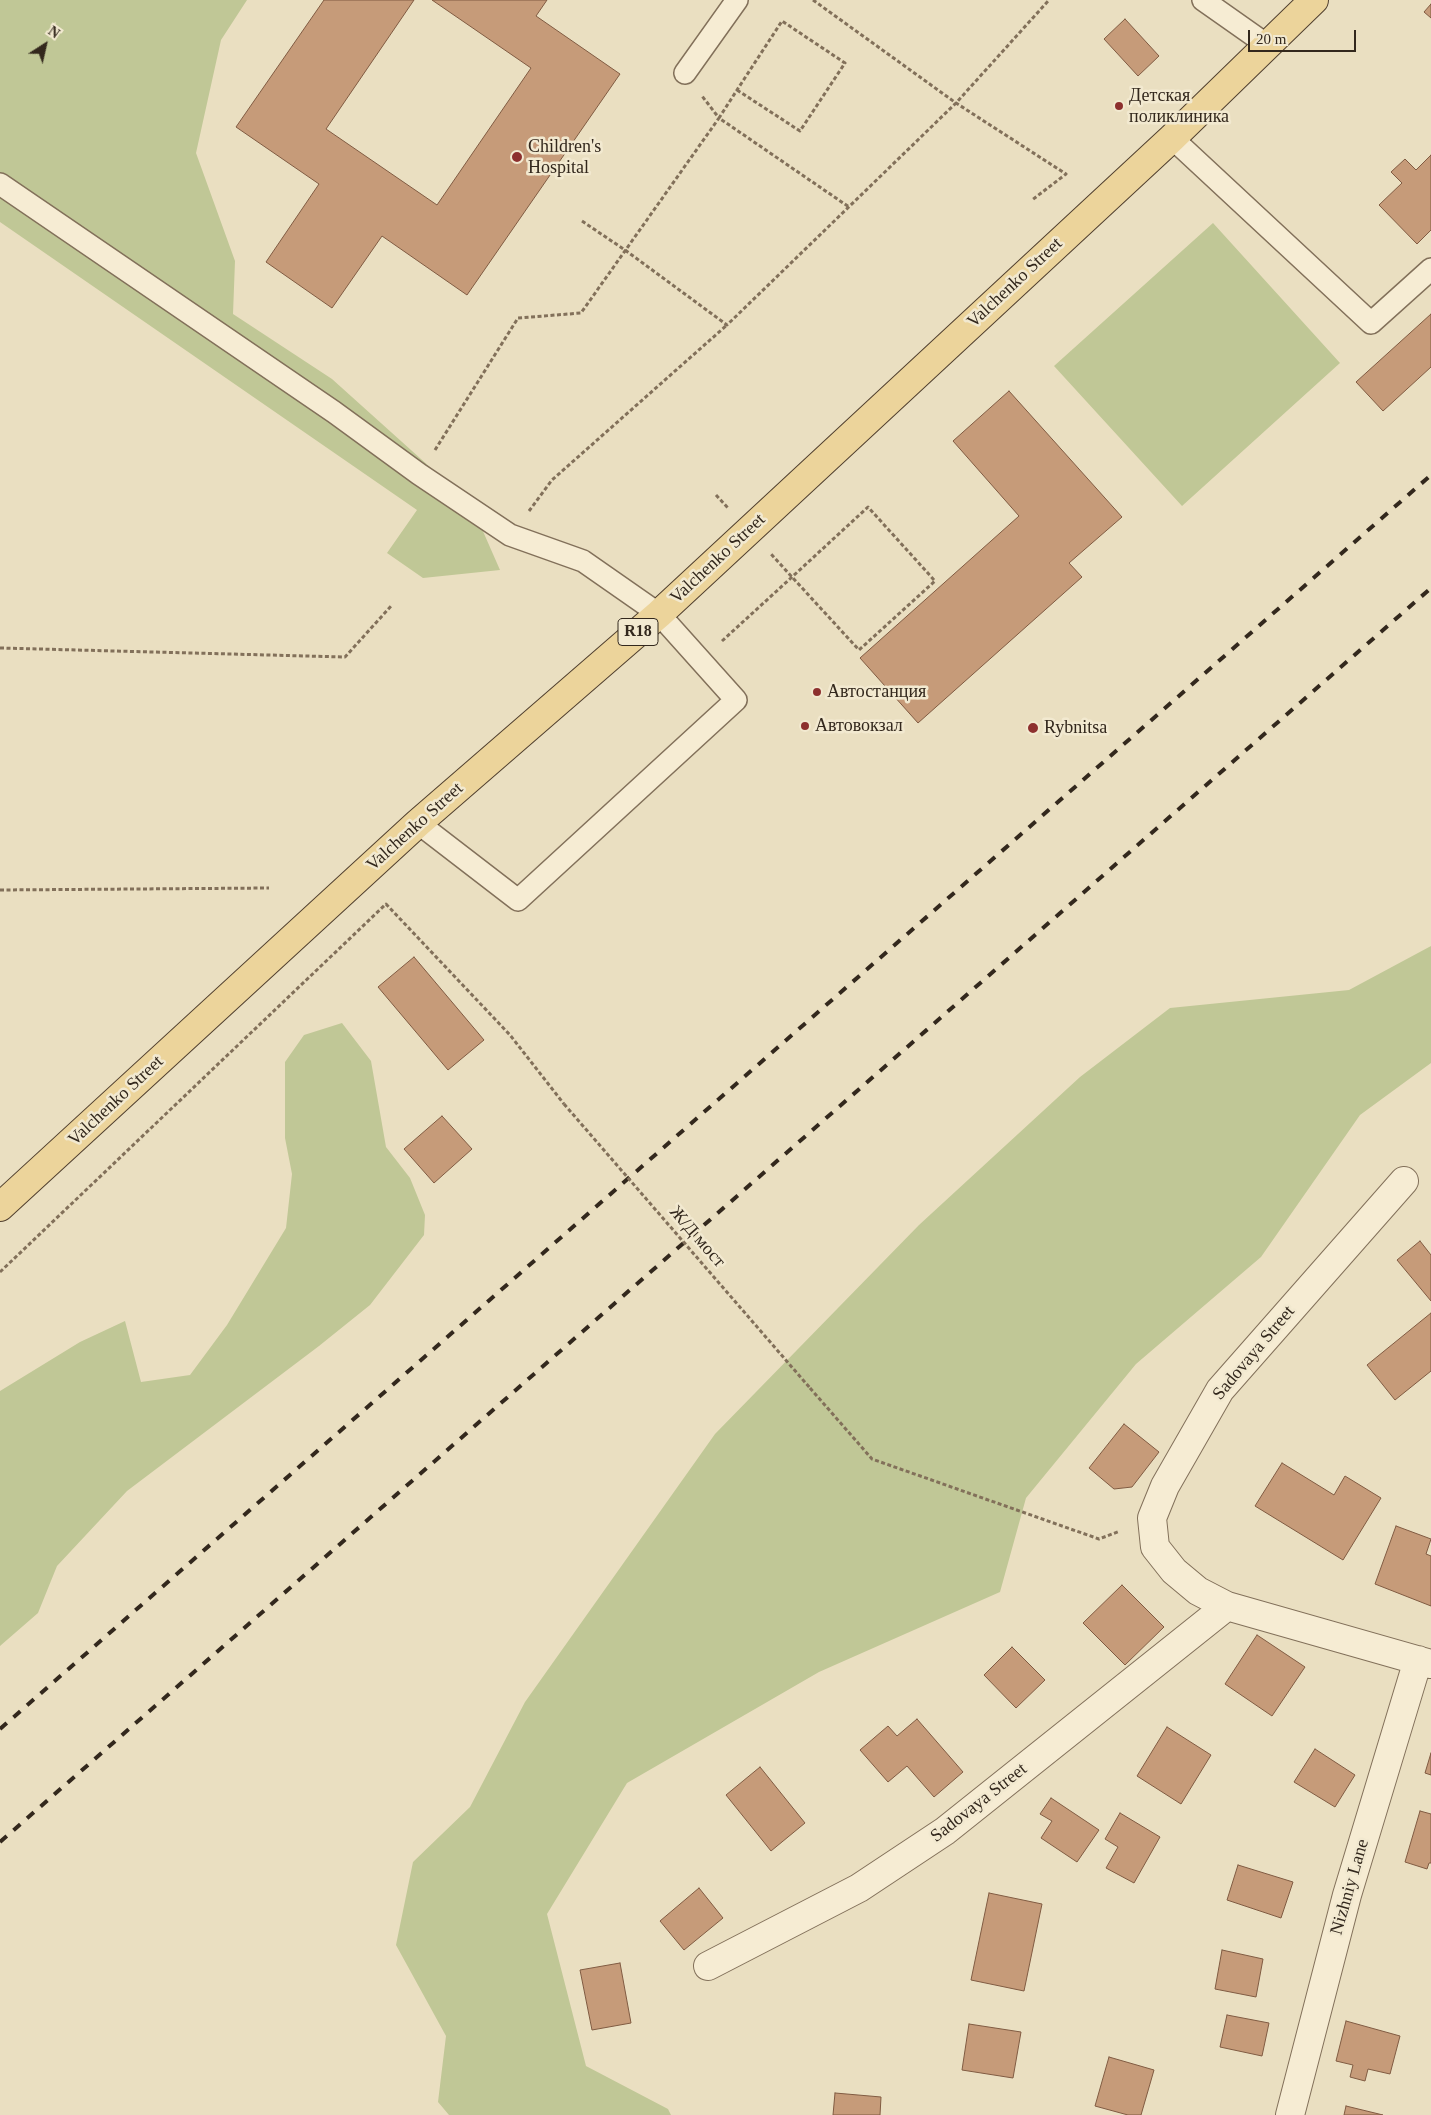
<!DOCTYPE html>
<html>
<head>
<meta charset="utf-8">
<style>
  body { margin:0 }
  #map { position:relative; width:1431px; height:2115px; overflow:hidden; background:#eadfc1; font-family:Georgia,serif }
  canvas { display:block }
  .north { position:absolute; left:20px; top:20px; width:50px; height:50px; -webkit-text-stroke:4px #f2e9d0; paint-order:stroke; rotate:35deg; font-size:14px; font-weight:700; line-height:20px; text-align:center; color:#33281d }
  .north::after { content:''; display:block; margin:auto; width:18px; height:22px; background:#33281d; clip-path:polygon(50% 0,100% 100%,50% 72%,0 100%) }
  .scale { position:absolute; left:1248px; top:30px; width:108px; height:22px; box-sizing:border-box; border:2px solid #33281d; border-top:0; padding-left:6px; font-size:15px; line-height:18px; white-space:nowrap; color:#33281d; -webkit-text-stroke:4px #f2e9d0; paint-order:stroke }
</style>
</head>
<body>
<div id="map">
<canvas width="1431" height="2115"></canvas>
<div class="north">N</div>
<div class="scale">20 m</div>
</div>
<script>
const ctx = document.querySelector('canvas').getContext('2d');
ctx.lineJoin = 'round';
function fillPath(path, color) { ctx.fillStyle = color; ctx.fill(path, 'evenodd'); }
const shape = rows => new Path2D(rows.map(r => 'M' + r).join(''));
function trace(path, color, width, dash) { ctx.strokeStyle = color; ctx.lineWidth = width; ctx.lineCap = dash ? 'butt' : 'round'; ctx.setLineDash(dash || []); ctx.stroke(path); }
function label(font, color, halo, rows, align = 'center') {
  ctx.font = font + ' Georgia,serif'; ctx.lineWidth = 5; ctx.setLineDash([]); ctx.textBaseline = 'middle'; ctx.strokeStyle = halo; ctx.fillStyle = color; for (const [text, x, y, turn = 0] of rows) {
    ctx.save(); ctx.translate(x, y); ctx.rotate((+turn || 0) * Math.PI / 180); ctx.textAlign = isNaN(turn) ? turn : align; if (halo) ctx.strokeText(text, 0, 0); ctx.fillText(text, 0, 0); ctx.restore();
  }
}
fillPath(shape([
  [0,0,247,0,221,40,196,153,235,261,233,314,332,379,471,504,500,570,423,578,387,553,417,510,0,222],
  [1213,223,1340,363,1182,506,1054,366],
  [1431,946,1431,1063,1360,1115,1261,1257,1136,1364,1026,1498,1000,1592,819,1672,627,1783,547,1914,586,2066,668,2109,671,2115,449,2115,438,2102,446,2036,396,1945,413,1862,470,1807,525,1702,715,1434,919,1225,1080,1077,1170,1008,1349,990],
  [342,1023,371,1061,386,1147,410,1178,425,1215,424,1235,370,1305,319,1346,127,1491,57,1566,38,1613,0,1646,0,1391,80,1342,125,1321,141,1382,190,1375,227,1325,286,1228,292,1174,285,1138,285,1062,304,1035]
]), '#c0c796');
const building = shape([
  [324,0,414,0,326,129,437,205,531,68,432,0,547,0,536,16,620,74,467,295,382,236,332,308,266,262,319,184,236,127,324,0],
  [1431,4,1431,18,1424,12,1431,4],
  [1125,19,1159,56,1138,76,1104,39,1125,19],
  [1431,155,1431,230,1417,244,1379,205,1402,183,1391,172,1405,159,1416,170,1431,155],
  [1431,314,1431,367,1383,411,1356,382,1431,314],
  [1009,391,1122,517,1069,563,1082,577,918,723,860,658,1019,516,953,441,1009,391],
  [414,957,484,1040,448,1070,378,987,414,957],
  [442,1116,472,1149,434,1183,404,1149,442,1116],
  [1420,1241,1431,1255,1431,1301,1397,1260,1420,1241],
  [1431,1313,1431,1371,1395,1400,1367,1365,1431,1313],
  [1124,1424,1159,1452,1132,1487,1114,1489,1089,1468,1124,1424],
  [1282,1463,1334,1495,1345,1476,1381,1498,1343,1560,1255,1506,1282,1463],
  [1396,1526,1431,1539,1426,1554,1431,1556,1431,1606,1375,1584,1396,1526],
  [1122,1585,1164,1627,1125,1665,1083,1623,1122,1585],
  [1257,1635,1305,1667,1272,1716,1225,1684,1257,1635],
  [1012,1647,1045,1680,1016,1708,984,1675,1012,1647],
  [917,1719,963,1772,934,1797,907,1766,888,1782,860,1750,888,1726,897,1736,917,1719],
  [1167,1727,1211,1755,1181,1804,1137,1776,1167,1727],
  [1315,1749,1355,1775,1335,1807,1294,1782,1315,1749],
  [1431,1753,1431,1775,1425,1773,1431,1753],
  [760,1767,805,1823,771,1851,726,1795,760,1767],
  [1051,1798,1099,1830,1077,1862,1041,1838,1052,1821,1040,1814,1051,1798],
  [1420,1811,1431,1814,1431,1863,1429,1863,1427,1869,1405,1862,1420,1811],
  [1120,1813,1160,1837,1134,1883,1106,1868,1118,1847,1105,1839,1120,1813],
  [1238,1865,1293,1882,1281,1918,1227,1900,1238,1865],
  [699,1888,723,1918,684,1950,660,1921,699,1888],
  [989,1893,1042,1904,1024,1991,971,1980,989,1893],
  [1222,1950,1263,1959,1256,1997,1215,1989,1222,1950],
  [620,1963,631,2023,592,2030,580,1970,620,1963],
  [1227,2015,1269,2023,1262,2056,1220,2047,1227,2015],
  [1346,2021,1400,2036,1390,2074,1368,2069,1365,2081,1350,2077,1353,2065,1336,2061,1346,2021],
  [969,2024,1021,2032,1013,2078,962,2070,969,2024],
  [1109,2057,1154,2070,1141,2115,1128,2115,1095,2106,1109,2057],
  [835,2093,881,2097,880,2115,833,2115,835,2093],
  [1346,2106,1383,2115,1344,2115,1346,2106]
]);
fillPath(building, '#c69b79');
trace(building, '#805b42', 1);
const service = shape([
  [1203,0,1267,45],
  [685,73,737,0],
  [1172,138,1371,323,1431,269],
  [0,184,334,412,419,474,510,535,583,561,659,614,736,700,518,900,418,823]
]);
const minor = shape([
  [1404,1181,1220,1390,1165,1486,1152,1518,1155,1547,1174,1571,1198,1591,1227,1606,1431,1664],
  [708,1966,859,1888,945,1831,1227,1606],
  [1290,2115,1347,1895,1418,1660]
]);
const primary = shape([
  [0,1207,418,823,659,614,1172,138,1314,0]
]);
trace(service, '#82705a', 24);
trace(minor, '#82705a', 30);
trace(primary, '#503f2e', 30);
trace(shape([
  [813,0,956,103,1066,174,1032,200],
  [737,90,800,131,845,63,782,21,737,90,719,118,849,207],
  [582,221,625,250,727,325,956,103,1049,0],
  [435,450,518,318,581,313,719,118,702,96],
  [716,495,728,508],
  [529,511,552,480,727,325],
  [722,641,792,577,868,507,935,581,859,650,792,577,771,554],
  [0,648,345,657,392,605],
  [0,890,269,888],
  [0,1272,386,904,510,1035,564,1104],
  [810,1388,872,1459,1099,1539,1120,1531]
]), '#82705a', 3, [4, 2.5]);
trace(service, '#f6ecd3', 21);
trace(minor, '#f6ecd3', 28);
trace(primary, '#ecd49b', 28);
trace(shape([
  [0,1729,1431,475],
  [0,1842,1431,588]
]), '#33281d', 4, [9, 9]);
trace(shape([
  [564,1104,810,1388]
]), '#82705a', 3, [4, 2.5]);
for (const [x, y, r, color] of [
  [1119,106,5,"#8d302e"],
  [517,157,6,"#8d302e"],
  [817,692,5,"#8d302e"],
  [805,726,5,"#8d302e"],
  [1033,728,6,"#8d302e"]
]) { const dot = new Path2D(); dot.arc(x, y, r, 0, 2 * Math.PI); ctx.fillStyle = color; ctx.fill(dot); trace(dot, '#f2e9d0', 2); }
for (const [x, y, w] of [
  [638,632,40]
]) { const box = new Path2D(); box.roundRect(x - w / 2, y - 13.5, w, 27, 4); ctx.fillStyle = '#f2e9d0'; ctx.fill(box); trace(box, '#33281d', 1); }
label('bold 16px', '#33281d', null, [
  ["R18",638,632]
]);
label('18px', '#33281d', '#f2e9d0', [
  ["Детская",1129,96],
  ["поликлиника",1129,117],
  ["Children's",528,147],
  ["Hospital",528,168],
  ["Автостанция",827,692],
  ["Автовокзал",815,726],
  ["Rybnitsa",1044,728]
], 'left');
label('18px', '#33281d', '#f2e9d0', [
  ["Valchenko Street",1015,283,-43],
  ["Valchenko Street",718,559,-43],
  ["Valchenko Street",415,827,-42],
  ["Valchenko Street",116,1101,-43],
  ["Ж/Д мост",697,1237,49],
  ["Sadovaya Street",1254,1353,-50],
  ["Sadovaya Street",979,1803,-38],
  ["Nizhniy Lane",1350,1887,-74]
]);
</script>
</body>
</html>
